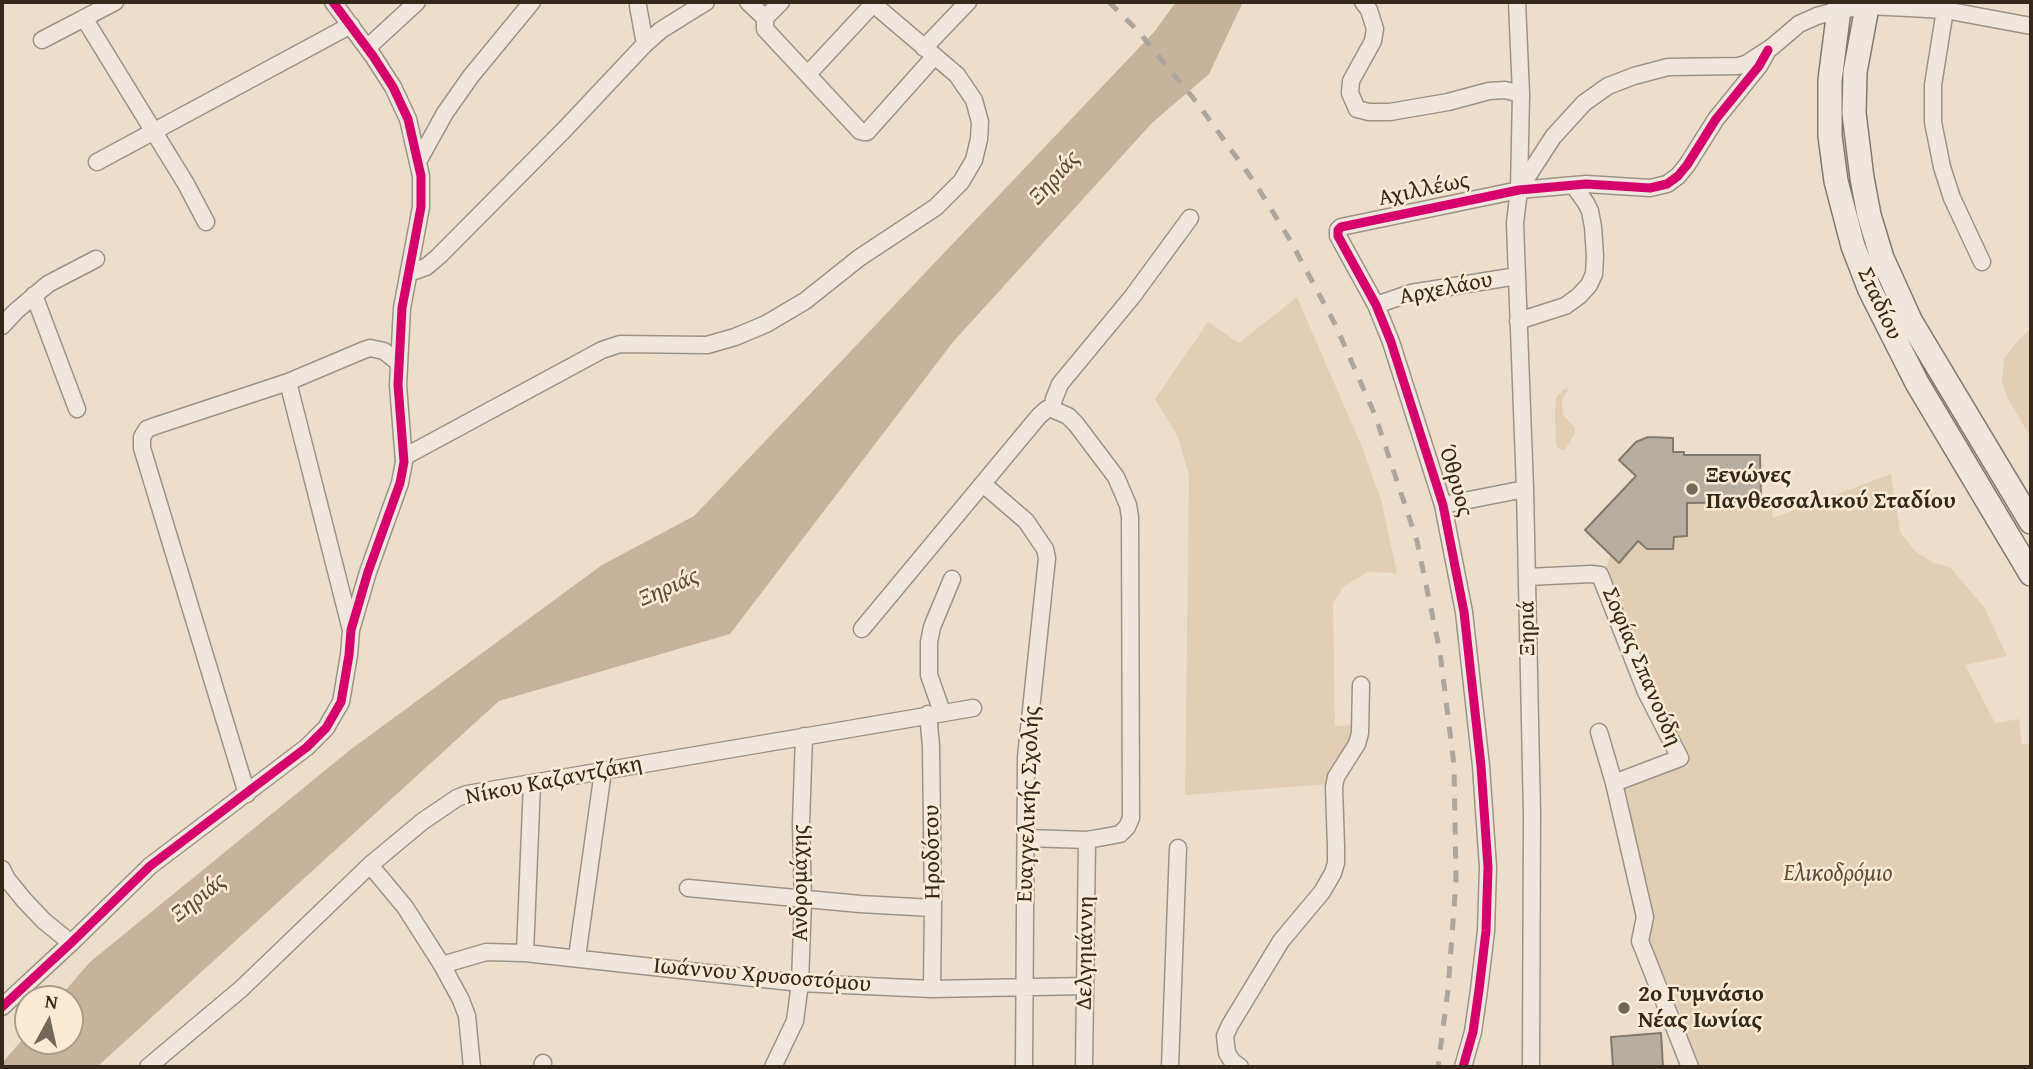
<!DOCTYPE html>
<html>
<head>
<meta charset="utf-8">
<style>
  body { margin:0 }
  #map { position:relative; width:2033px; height:1069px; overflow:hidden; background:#eddecb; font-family:"Gentium Book Plus",serif }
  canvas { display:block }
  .frame { position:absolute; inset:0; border:4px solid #33281a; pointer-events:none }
  .north { position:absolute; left:14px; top:985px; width:70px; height:70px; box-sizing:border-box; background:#fcebd4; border:2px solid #ac9d8a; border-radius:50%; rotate:8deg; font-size:19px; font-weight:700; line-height:28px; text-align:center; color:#33281a }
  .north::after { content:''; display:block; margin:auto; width:24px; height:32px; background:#746858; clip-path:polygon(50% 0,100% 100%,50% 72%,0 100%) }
</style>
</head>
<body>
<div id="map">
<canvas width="2033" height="1069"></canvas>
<div class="frame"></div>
<div class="north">N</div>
</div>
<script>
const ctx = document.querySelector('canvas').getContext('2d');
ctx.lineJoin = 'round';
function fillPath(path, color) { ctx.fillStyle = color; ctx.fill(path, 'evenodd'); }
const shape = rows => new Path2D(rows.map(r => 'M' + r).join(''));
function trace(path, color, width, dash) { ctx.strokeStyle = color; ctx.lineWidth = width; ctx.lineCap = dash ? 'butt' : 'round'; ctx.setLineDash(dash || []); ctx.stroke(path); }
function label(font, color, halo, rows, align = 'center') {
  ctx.font = font + ' "Gentium Book Plus",serif'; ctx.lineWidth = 5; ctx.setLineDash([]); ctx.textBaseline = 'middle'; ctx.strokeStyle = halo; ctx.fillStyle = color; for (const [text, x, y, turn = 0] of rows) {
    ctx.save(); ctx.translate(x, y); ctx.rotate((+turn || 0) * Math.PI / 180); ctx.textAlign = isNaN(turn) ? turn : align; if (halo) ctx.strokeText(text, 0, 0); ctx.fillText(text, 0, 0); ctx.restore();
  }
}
fillPath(shape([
  [1297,297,1362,447,1381,500,1397,573,1368,572,1344,586,1333,603,1335,726,1356,725,1352,739,1328,784,1185,795,1189,476,1178,437,1155,399,1208,322,1239,343],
  [2031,329,2031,438,2007,397,2002,383,2004,359,2019,339],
  [1566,388,1568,390,1562,401,1563,415,1575,428,1575,433,1565,450,1559,449,1556,445,1555,414,1556,397],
  [1891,474,1900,532,1915,551,1934,563,1950,567,1984,607,2007,656,1965,665,1995,723,2019,719,2022,745,2031,743,2031,1067,1694,1067,1644,941,1619,786,1685,757,1648,674,1605,569,1611,555,1619,563,1638,541,1647,549,1673,549,1674,537,1687,536,1687,503,1772,501,1773,518]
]), '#e2ceb4');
fillPath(shape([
  [1176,2,1243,2,1209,74,1152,123,953,342,730,634,499,701,97,1067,2,1067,2,1063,28,1033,28,1041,70,1041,70,999,58,999,90,962,350,750,602,565,694,516,1154,32]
]), '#c7b39b');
const building = shape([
  [1648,437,1673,438,1673,452,1684,452,1684,455,1760,455,1761,502,1687,503,1687,536,1674,537,1673,549,1647,549,1638,541,1619,563,1585,530,1636,476,1619,460,1636,442,1648,437],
  [1661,1033,1663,1067,1613,1067,1611,1037,1661,1033]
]);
fillPath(building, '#b8aea0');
trace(building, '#82796e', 2);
const minor = shape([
  [748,2,765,18,765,29,860,131,864,132,867,132,934,57],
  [1363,2,1369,10,1375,29,1373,41,1351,81,1350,93,1357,109,1369,112,1390,112,1448,102,1489,91,1505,90,1521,94],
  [1517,2,1521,94,1519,190,1515,223,1525,489,1532,814,1531,1067],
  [638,6,645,44],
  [1945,10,1933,85,1933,122,1942,167,1952,198,1982,262],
  [84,18,186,184,206,222],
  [765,18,781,2],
  [42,40,115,2],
  [367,48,417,2],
  [924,48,968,2],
  [808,74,875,2],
  [419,160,445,113,471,76,532,2],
  [97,162,351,25],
  [1520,188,1553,137,1584,103,1608,86,1634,76,1668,67,1738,66,1746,64,1772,47,1799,24,1817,16,1839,10,1867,6,1909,8,1945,10,2031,26],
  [409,273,426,267,439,256,564,130,645,44,661,30,706,2],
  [34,295,77,409],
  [1376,305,1411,293,1517,276],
  [1518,321,1565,306,1579,296,1589,285,1594,274,1595,256,1593,227,1590,211,1586,203,1574,186],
  [2,326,16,311,48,284,96,259],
  [288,382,351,630],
  [1052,409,1054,399,1060,384,1132,297,1190,218],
  [404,457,602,350,620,344,707,345,735,337,766,324,805,301,859,258,936,207,961,182,974,160,979,139,980,122,974,100,957,75,871,2],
  [983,484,1026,521,1045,549,1047,558,1026,757,1024,1067],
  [1443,505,1525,489],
  [1527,577,1591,574,1600,575,1646,692,1680,758,1614,783,1645,917,1640,941,1690,1067],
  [862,629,1039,416,1047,409,1052,409,1068,416,1076,424,1116,477,1128,505,1130,517,1131,818,1127,827,1120,834,1104,837,1087,840,1027,838],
  [942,712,929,675,929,642,932,627,952,579],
  [928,714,931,746,933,908,932,989],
  [1599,732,1614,783],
  [247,794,142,448,142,437,147,429,155,426,288,382,364,350,370,348,384,351,399,363],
  [370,865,405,907,442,965,461,1000,467,1016,472,1067],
  [2,869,7,879,24,900,44,921,71,943],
  [688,888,860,904,933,908],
  [525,953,532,783],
  [577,957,603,771],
  [442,965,486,952,525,953,800,983,932,989,1085,986],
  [2,1007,71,943,150,866,307,747,326,728,341,702,349,655,351,630,368,572,400,483,404,462,398,385,402,308,421,207,421,176,408,119,393,87,373,56,333,2],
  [148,1067,241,989,370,865,423,821,457,798,467,794,532,783,973,708],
  [542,1067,543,1063],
  [773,1067,795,1021,800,983,803,900,801,823,804,736],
  [1084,1067,1087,840],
  [1170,1067,1178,848],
  [1240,1067,1232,1061,1227,1053,1225,1036,1230,1025,1281,941,1322,892,1333,873,1336,863,1336,847,1334,787,1336,777,1357,744,1360,733,1361,685],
  [1463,1067,1473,1032,1479,990,1486,931,1488,867,1481,766,1464,612,1443,505,1391,342,1376,305,1338,236,1338,230,1341,227,1519,190,1586,184,1650,188,1667,184,1678,176,1687,165,1716,119,1759,66,1768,50]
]);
const secondary = shape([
  [1840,2,1830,80,1830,136,1836,181,1853,246,1870,290,1917,383,2031,574],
  [1868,2,1855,72,1854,113,1862,178,1869,215,1882,258,1911,322,2031,522]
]);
trace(minor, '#9c9386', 19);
trace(secondary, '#82796e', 26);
trace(minor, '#efe7de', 16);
trace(secondary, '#efe7de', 23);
trace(shape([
  [1109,2,1138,31,1198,104,1255,183,1290,240,1335,324,1375,415,1417,541,1440,652,1454,765,1456,881,1448,990,1438,1067]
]), '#aca69d', 5, [12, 12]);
trace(shape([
  [2,1007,71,943,150,866,307,747,326,728,341,702,349,655,351,630,368,572,400,483,404,462,398,385,402,308,421,207,421,176,408,119,393,87,373,56,333,2],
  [1463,1067,1473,1032,1479,990,1486,931,1488,867,1481,766,1464,612,1443,505,1391,342,1376,305,1338,236,1338,230,1341,227,1519,190,1586,184,1650,188,1667,184,1678,176,1687,165,1716,119,1759,66,1768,50]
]), '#d6006c', 9);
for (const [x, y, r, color] of [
  [1692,489,7,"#746858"],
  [1624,1008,7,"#746858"]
]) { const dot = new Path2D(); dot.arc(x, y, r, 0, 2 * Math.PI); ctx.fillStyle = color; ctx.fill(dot); trace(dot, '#fcebd4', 2.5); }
label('23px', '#33281a', '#fcebd4', [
  ["Αχιλλέως",1424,190,-12],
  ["Αρχελάου",1446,289,-11],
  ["Σταδίου",1879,304,65],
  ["Όθρυος",1455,481,74],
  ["Ξηριά",1528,628,-91],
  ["Σοφίας Σπανούδη",1641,667,67],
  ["Νίκου Καζαντζάκη",554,781,-11],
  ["Ευαγγελικής Σχολής",1029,804,-88],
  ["Ηροδότου",933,852,-91],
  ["Ανδρομάχης",801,883,-90],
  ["Δελγηιάννη",1086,953,-89],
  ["Ιωάννου Χρυσοστόμου",762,976,5]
]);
label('bold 23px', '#33281a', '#fcebd4', [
  ["Ξενώνες",1706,476],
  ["Πανθεσσαλικού Σταδίου",1706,502],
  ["2ο Γυμνάσιο",1638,995],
  ["Νέας Ιωνίας",1638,1021]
], 'left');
label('italic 23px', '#5c4e3c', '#fcebd4', [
  ["Ελικοδρόμιο",1838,874]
]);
label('italic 24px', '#5b4c3a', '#fcebd4', [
  ["Ξηριάς",1055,178,-48],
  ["Ξηριάς",669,588,-24],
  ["Ξηριάς",199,898,-39]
]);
</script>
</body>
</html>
